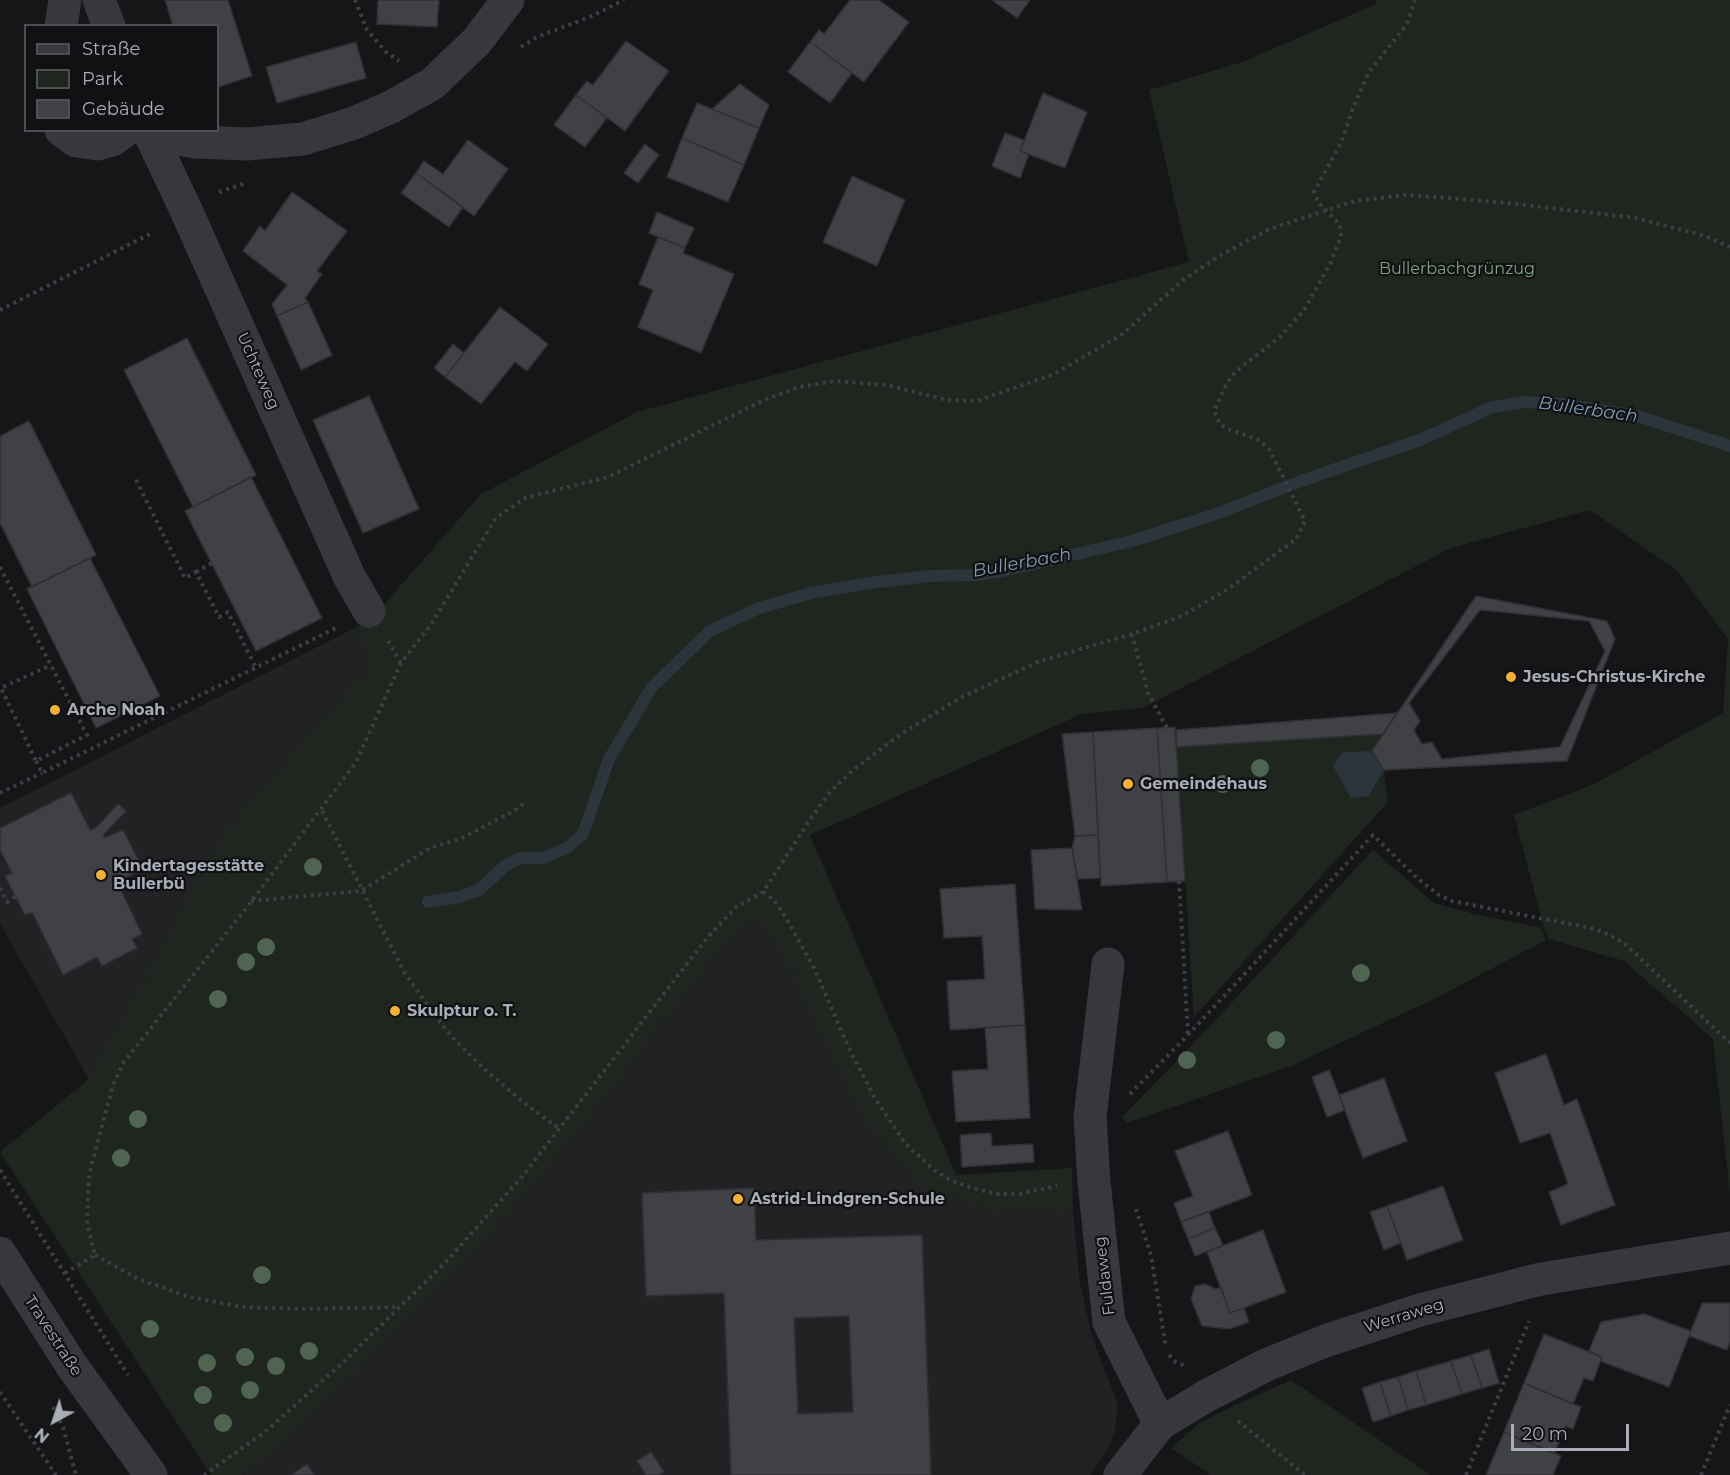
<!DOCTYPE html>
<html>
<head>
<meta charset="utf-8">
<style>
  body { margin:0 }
  #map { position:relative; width:1730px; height:1475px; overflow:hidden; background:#161618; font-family:Montserrat,sans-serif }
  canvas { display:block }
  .legend { position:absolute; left:24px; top:24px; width:195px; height:108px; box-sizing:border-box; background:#111113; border:2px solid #4d4f55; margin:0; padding:8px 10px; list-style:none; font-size:18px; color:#a8adb8 }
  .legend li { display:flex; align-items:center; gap:12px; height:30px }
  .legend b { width:30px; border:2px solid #4d4f55 }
  .north { position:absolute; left:24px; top:1391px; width:60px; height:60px; -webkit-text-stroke:4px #111113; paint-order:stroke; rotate:220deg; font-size:16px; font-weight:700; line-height:24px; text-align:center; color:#a8adb8 }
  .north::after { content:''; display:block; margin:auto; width:21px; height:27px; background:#a8adb8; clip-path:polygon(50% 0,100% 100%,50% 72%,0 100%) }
  .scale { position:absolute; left:1511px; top:1424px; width:118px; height:27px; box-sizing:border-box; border:3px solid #a8adb8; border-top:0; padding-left:8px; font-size:18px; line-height:21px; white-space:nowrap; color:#a8adb8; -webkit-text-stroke:4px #111113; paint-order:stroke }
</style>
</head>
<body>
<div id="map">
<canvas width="1730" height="1475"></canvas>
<ul class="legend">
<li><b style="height:8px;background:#37383d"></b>Straße</li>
<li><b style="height:16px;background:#1e261f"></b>Park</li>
<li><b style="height:16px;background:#404145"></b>Gebäude</li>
</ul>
<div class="north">N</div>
<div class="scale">20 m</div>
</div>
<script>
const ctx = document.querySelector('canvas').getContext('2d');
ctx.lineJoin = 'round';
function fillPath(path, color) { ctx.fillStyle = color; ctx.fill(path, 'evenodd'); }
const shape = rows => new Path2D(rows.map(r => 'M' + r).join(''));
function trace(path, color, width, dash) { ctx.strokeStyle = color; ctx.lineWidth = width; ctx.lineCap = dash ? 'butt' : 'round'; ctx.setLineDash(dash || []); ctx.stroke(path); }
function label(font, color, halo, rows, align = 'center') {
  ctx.font = font + ' Montserrat,sans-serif'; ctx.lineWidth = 4.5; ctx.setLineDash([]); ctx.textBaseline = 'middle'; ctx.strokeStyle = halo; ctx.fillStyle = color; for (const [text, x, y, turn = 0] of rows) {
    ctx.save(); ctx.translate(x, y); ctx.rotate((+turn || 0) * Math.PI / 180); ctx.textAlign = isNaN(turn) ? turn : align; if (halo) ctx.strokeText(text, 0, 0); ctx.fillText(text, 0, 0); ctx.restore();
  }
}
fillPath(shape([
  [357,627,372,665,229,825,89,1079,0,924,0,808],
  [756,915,786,960,864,1120,989,1210,1073,1211,1080,1283,1092,1337,1118,1404,1115,1432,1107,1450,1090,1475,243,1475,317,1410,504,1218,593,1112,714,956]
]), '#222225');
fillPath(shape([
  [1376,0,1730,0,1730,1194,1713,1039,1624,961,1549,939,1544,928,1514,815,1594,784,1723,713,1728,639,1676,570,1590,510,1451,548,1143,708,1082,714,810,835,956,1175,1072,1168,1073,1211,989,1210,922,1187,864,1120,786,960,756,915,714,956,593,1112,504,1218,317,1410,243,1475,211,1475,0,1152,89,1079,229,825,372,665,357,627,380,609,481,494,637,412,1189,262,1149,90,1245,61,1376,4],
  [1383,734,1372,751,1343,752,1369,796,1384,770,1388,802,1194,1017,1177,747],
  [1373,850,1434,903,1474,914,1541,928,1546,940,1436,998,1291,1066,1127,1123,1122,1117,1198,1039],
  [1291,1380,1431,1475,1211,1475,1171,1448,1197,1425,1229,1408]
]), '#1e261f');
fillPath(shape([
  [1372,751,1384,770,1369,796,1351,798,1333,766,1343,752]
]), '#2c353c');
trace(shape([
  [428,902,460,897,479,890,506,865,520,858,543,858,567,848,583,834,609,759,652,687,710,631,759,608,811,593,877,582,930,576,978,575,1008,570,1132,541,1213,515,1304,480,1420,440,1490,408,1524,402,1563,404,1641,417,1730,446]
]), '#2c353c', 12);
const building = shape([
  [165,0,228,0,252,76,218,87,218,26,173,26,165,0],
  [378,0,439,0,437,27,377,24,378,0],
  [850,0,879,0,909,22,864,82,810,42,819,30,824,34,850,0],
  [992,0,1030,0,1017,18,992,0],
  [626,41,669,71,625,131,576,95,587,81,593,85,626,41],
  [356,42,366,78,277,103,266,67,356,42],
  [810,42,852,73,830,103,788,72,810,42],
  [740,84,769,105,759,128,712,109,740,84],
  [1043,93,1087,112,1065,168,1020,151,1043,93],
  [576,95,607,118,585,147,554,125,576,95],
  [697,103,759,128,744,165,682,138,697,103],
  [1005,133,1024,140,1020,151,1029,154,1020,178,992,166,1005,133],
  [682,138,744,165,728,202,667,177,682,138],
  [468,140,508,169,474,216,416,173,424,161,443,174,468,140],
  [645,144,659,155,638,183,624,173,645,144],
  [416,173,463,207,449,227,401,193,416,173],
  [852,176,905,200,877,266,823,242,852,176],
  [292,192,347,231,317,271,322,274,305,298,308,302,277,316,272,304,287,285,243,251,260,226,265,231,292,192],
  [657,212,694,228,685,248,649,233,657,212],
  [658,237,685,248,683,253,734,274,701,353,638,327,653,290,639,284,658,237],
  [308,302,332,355,301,370,277,316,308,302],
  [500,307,548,344,527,371,515,362,481,404,445,377,500,307],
  [187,338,256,475,193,507,124,370,187,338],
  [453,344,464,353,445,377,434,368,453,344],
  [369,396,419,509,363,533,313,420,369,396],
  [29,421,96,555,32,587,0,523,0,436,29,421],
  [251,477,322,618,256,651,185,511,251,477],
  [90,558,160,696,96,728,27,589,90,558],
  [1476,596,1607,621,1615,639,1567,761,1384,770,1372,751,1476,596],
  [1480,610,1589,621,1605,651,1560,747,1442,759,1432,742,1422,744,1414,730,1420,721,1409,703,1480,610],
  [1397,713,1383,734,1177,747,1176,730,1397,713],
  [1175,727,1185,881,1167,882,1157,728,1175,727],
  [1157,728,1167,882,1101,886,1093,732,1157,728],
  [1093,732,1098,835,1075,836,1062,734,1093,732],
  [71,793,90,830,97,827,118,804,126,811,103,835,105,838,123,830,143,869,117,882,142,934,132,939,137,948,102,966,97,957,63,975,32,912,25,915,5,876,12,873,0,850,0,828,71,793],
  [1098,835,1100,878,1078,879,1072,848,1075,836,1098,835],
  [1072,848,1082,910,1035,909,1031,850,1072,848],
  [1015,884,1025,1025,950,1030,947,981,985,979,982,936,944,938,940,889,1015,884],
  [1025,1025,1030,1118,956,1122,952,1071,988,1069,985,1028,1025,1025],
  [1546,1054,1564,1105,1577,1099,1615,1205,1561,1225,1549,1192,1568,1184,1550,1133,1520,1143,1495,1073,1546,1054],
  [1329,1070,1345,1110,1327,1117,1312,1077,1329,1070],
  [1384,1078,1407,1141,1363,1158,1339,1095,1384,1078],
  [1228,1131,1252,1195,1181,1222,1174,1203,1193,1196,1175,1151,1228,1131],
  [991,1133,992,1146,1033,1144,1034,1162,962,1167,960,1135,991,1133],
  [1443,1186,1463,1240,1407,1260,1387,1206,1443,1186],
  [754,1188,756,1240,922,1235,931,1475,731,1475,724,1293,646,1296,642,1193,754,1188],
  [849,1316,853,1412,798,1414,794,1318,849,1316],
  [1387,1206,1401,1243,1384,1250,1370,1212,1387,1206],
  [1209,1212,1215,1228,1188,1239,1181,1222,1209,1212],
  [1215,1228,1223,1245,1195,1256,1188,1239,1215,1228],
  [1263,1230,1286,1292,1230,1313,1207,1252,1263,1230],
  [1205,1284,1216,1289,1221,1287,1230,1313,1244,1308,1249,1322,1229,1329,1202,1326,1191,1299,1195,1286,1205,1284],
  [1702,1303,1730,1303,1730,1341,1727,1350,1689,1336,1702,1303],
  [1644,1314,1691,1331,1669,1387,1600,1361,1602,1357,1589,1351,1601,1322,1644,1314],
  [1544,1334,1602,1357,1593,1381,1584,1378,1573,1404,1524,1383,1544,1334],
  [1489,1349,1499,1383,1482,1388,1471,1355,1489,1349],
  [1471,1355,1482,1388,1462,1394,1451,1361,1471,1355],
  [1451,1361,1462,1394,1426,1405,1416,1371,1451,1361],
  [1416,1371,1426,1405,1408,1410,1398,1377,1416,1371],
  [1398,1377,1408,1410,1391,1416,1380,1382,1398,1377],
  [1380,1382,1391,1416,1373,1422,1362,1388,1380,1382],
  [1524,1383,1581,1407,1573,1429,1566,1426,1554,1454,1504,1432,1524,1383],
  [1504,1432,1561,1456,1553,1475,1486,1475,1504,1432],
  [651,1452,664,1472,659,1475,646,1475,637,1461,651,1452],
  [307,1464,314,1475,291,1475,307,1464]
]);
fillPath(building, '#404145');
trace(building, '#303034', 1.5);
trace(shape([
  [355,0,367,30,386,52,399,61],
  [521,47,537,37,592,16,624,0],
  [219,192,246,183],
  [0,310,154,232],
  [136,480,185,578,196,572,219,617,228,612,256,668],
  [0,567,87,735,36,761,1,688,51,665],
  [196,572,212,563],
  [1132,634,1148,693,1167,728],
  [388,641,401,663],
  [36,761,42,773,336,628],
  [0,793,42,773],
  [322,811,404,972,437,1018,454,1039,484,1069,527,1105,560,1129],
  [1179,881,1188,1034],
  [0,888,7,902,16,896],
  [763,892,773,899,785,916,814,968,852,1055,876,1100,905,1143,934,1170,950,1180,969,1187,996,1194,1018,1194,1057,1186],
  [251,901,361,891,430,848,460,839,514,811,526,802],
  [1130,1094,1188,1035,1373,835,1417,878,1439,895,1452,901,1595,929,1609,935,1624,943,1730,1043],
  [0,1170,128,1375],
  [1136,1209,1151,1255,1166,1348],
  [95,1255,138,1279,190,1297,242,1307,304,1309,400,1307],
  [65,1273,95,1255,87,1222,89,1175,113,1085,124,1062,244,911,356,762,401,663,432,623,496,518,525,498,608,477,764,400,799,387,834,381,887,385,947,400,977,401,1054,374,1120,336,1183,280,1219,256,1270,229,1355,201,1406,195,1499,202,1636,218,1705,236,1730,247],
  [1169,1355,1176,1362,1185,1366],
  [0,1392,56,1475],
  [53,1407,63,1427,76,1475],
  [1238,1421,1305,1475],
  [204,1475,265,1432,339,1366,444,1264,521,1178,707,938,736,907,763,892,811,818,830,792,853,770,901,734,960,698,1040,661,1132,634,1182,616,1228,589,1296,539,1305,521,1269,449,1259,440,1225,428,1219,422,1214,411,1226,385,1235,372,1281,336,1304,310,1331,262,1341,236,1340,225,1319,203,1314,192,1341,143,1353,108,1369,72,1407,24,1415,0],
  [1466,1475,1529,1321],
  [1701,1475,1730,1405]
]), '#3d3f44', 4, [3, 4.5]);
trace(shape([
  [99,0,109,26],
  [61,26,65,0],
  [61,130,76,141,98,144,112,140,126,130],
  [148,130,186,210,349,576,369,611],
  [149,134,195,142,247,144,303,139,354,123,391,107,432,84,477,41,508,0],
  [1108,964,1090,1117,1094,1182,1109,1322,1160,1424],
  [0,1253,72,1366,151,1475],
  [1120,1475,1160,1424,1206,1396,1266,1365,1325,1341,1420,1310,1541,1279,1730,1248]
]), '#37383d', 33);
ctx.fillStyle = '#506452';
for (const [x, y] of [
  [1260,768],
  [1223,784],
  [313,867],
  [266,947],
  [246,962],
  [1361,973],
  [218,999],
  [1276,1040],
  [1187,1060],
  [138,1119],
  [121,1158],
  [262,1275],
  [150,1329],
  [309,1351],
  [245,1357],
  [207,1363],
  [276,1366],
  [250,1390],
  [203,1395],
  [223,1423]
]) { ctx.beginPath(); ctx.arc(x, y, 9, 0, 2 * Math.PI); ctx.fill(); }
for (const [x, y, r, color] of [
  [1511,677,6,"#f2b134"],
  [55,710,6,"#f2b134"],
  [1128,784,6,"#f2b134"],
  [101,875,6,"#f2b134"],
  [395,1011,6,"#f2b134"],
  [738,1199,6,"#f2b134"]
]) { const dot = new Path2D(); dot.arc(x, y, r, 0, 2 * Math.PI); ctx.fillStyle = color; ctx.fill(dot); trace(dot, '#111113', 2); }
label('16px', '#7fa381', '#111113', [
  ["Bullerbachgrünzug",1457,269]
]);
label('16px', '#a8adb8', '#111113', [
  ["Uchteweg",258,371,66],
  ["Fuldaweg",1105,1276,-97],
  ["Werraweg",1404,1316,-17],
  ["Travestraße",53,1336,57]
]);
label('bold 16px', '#a8adb8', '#111113', [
  ["Jesus-Christus-Kirche",1523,677],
  ["Arche Noah",67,710],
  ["Gemeindehaus",1140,784],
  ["Kindertagesstätte",113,866],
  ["Bullerbü",113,884],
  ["Skulptur o. T.",407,1011],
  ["Astrid-Lindgren-Schule",750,1199]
], 'left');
label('italic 18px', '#7f9bb3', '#111113', [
  ["Bullerbach",1588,410,8],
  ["Bullerbach",1022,563,-10]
]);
</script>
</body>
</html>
